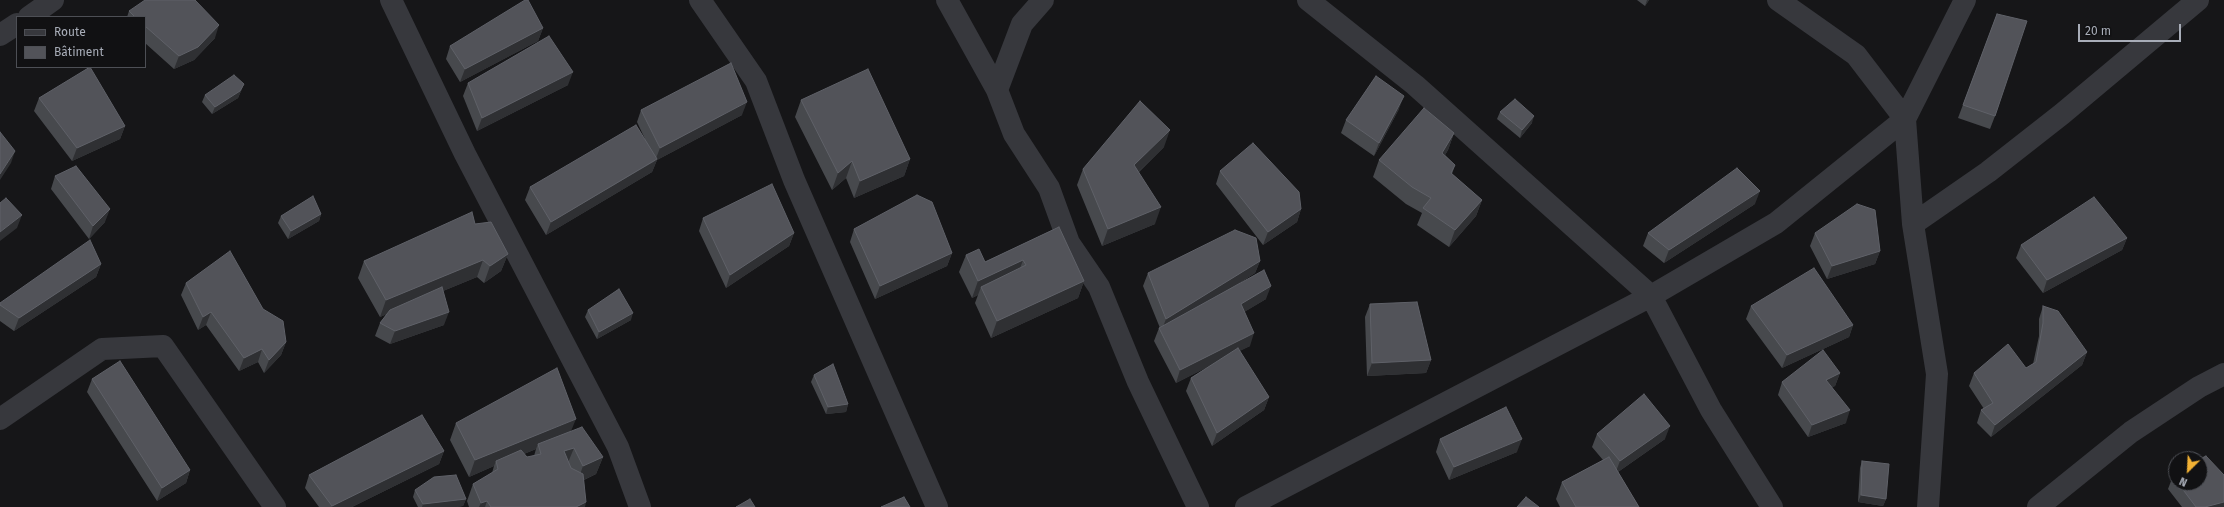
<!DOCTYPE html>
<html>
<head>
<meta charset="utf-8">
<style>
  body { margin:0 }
  #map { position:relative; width:2224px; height:507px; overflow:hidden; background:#161618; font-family:"Fira Sans",sans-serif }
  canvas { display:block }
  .legend { position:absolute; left:16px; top:16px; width:130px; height:52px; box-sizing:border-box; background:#111113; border:1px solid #4d4f55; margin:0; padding:5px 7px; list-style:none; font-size:12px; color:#a8adb8 }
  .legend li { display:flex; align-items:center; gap:8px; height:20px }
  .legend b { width:20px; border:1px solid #4d4f55 }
  .north { position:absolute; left:2168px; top:451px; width:40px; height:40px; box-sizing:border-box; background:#111113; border:1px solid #4d4f55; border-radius:50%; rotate:204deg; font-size:11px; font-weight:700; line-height:16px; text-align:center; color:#a8adb8 }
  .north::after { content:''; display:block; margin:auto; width:14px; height:18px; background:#f2b134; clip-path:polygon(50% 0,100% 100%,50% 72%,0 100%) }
  .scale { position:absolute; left:2078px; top:24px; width:103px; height:18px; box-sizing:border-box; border:2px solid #a8adb8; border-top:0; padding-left:5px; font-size:12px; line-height:14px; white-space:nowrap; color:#a8adb8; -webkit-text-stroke:3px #111113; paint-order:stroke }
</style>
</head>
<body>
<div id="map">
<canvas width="2224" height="507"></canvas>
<ul class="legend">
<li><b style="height:5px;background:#37383d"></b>Route</li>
<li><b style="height:11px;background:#525359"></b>Bâtiment</li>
</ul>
<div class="north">N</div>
<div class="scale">20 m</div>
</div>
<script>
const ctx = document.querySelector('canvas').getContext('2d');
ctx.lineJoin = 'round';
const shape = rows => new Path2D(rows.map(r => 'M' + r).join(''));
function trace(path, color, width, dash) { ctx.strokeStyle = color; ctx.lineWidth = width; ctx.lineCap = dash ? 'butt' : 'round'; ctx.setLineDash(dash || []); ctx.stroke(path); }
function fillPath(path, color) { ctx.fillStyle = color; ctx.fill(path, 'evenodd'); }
trace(shape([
  [391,0,465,154,618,447,640,507],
  [700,0,756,81,794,180,937,507],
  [947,0,997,90,1014,134,1049,188,1069,243,1099,287,1138,382,1198,507],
  [1308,0,1415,85,1651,296,1711,410,1772,507],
  [1778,0,1856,55,1905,119,1913,224,1937,374,1928,507],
  [29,17,53,0],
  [0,35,17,24],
  [997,90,1022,24,1043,0],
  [1913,224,1988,172,2062,114,2198,0],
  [0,419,102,349,163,346,275,507],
  [1246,507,1651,296,1776,223,1905,119,1965,0],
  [2038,507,2131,432,2199,387,2224,374]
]), '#37383d', 22);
fillPath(shape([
  [1637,0,1649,0,1645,6],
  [129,11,215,38,194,60,174,69,145,43,145,17,127,17],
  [1997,14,1995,116,1990,129,1958,118],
  [543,28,538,41,460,82,446,59,450,46],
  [468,83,568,85,477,131,463,96],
  [244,84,238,98,212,114,202,102,205,95],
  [39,98,125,126,120,139,72,161,34,111],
  [801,100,910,159,904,176,854,198,846,178,832,190,795,117],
  [1399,109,1374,156,1341,133,1346,120],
  [641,110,742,115,657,160,652,172,546,235,525,200,530,187,645,139,637,122],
  [1500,112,1532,123,1520,138,1497,119],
  [1454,133,1448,150,1445,155,1455,165,1452,174,1482,200,1476,216,1449,247,1417,225,1422,213,1406,204,1373,177,1379,160],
  [1164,147,1139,172,1155,224,1102,246,1077,185,1083,169],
  [1220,171,1301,209,1297,222,1263,245,1216,184],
  [55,176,105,222,89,239,51,189],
  [1755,204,1664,263,1643,246,1648,233],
  [321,214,319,221,288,239,278,223,281,216],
  [703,218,794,233,789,246,726,288,699,231],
  [475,224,508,254,501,271,484,283,477,277,443,291,444,325,390,344,375,336,380,323,387,314,380,317,358,278,364,261],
  [1059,227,1084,281,1078,298,991,338,975,303,978,295,972,298,959,272,966,255,985,262],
  [854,229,952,253,947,266,875,299,850,242],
  [1815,233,1880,251,1875,264,1827,279,1810,246],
  [2127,238,2122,250,2043,293,2016,258,2021,245],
  [1260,261,1255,273,1232,288,1266,299,1244,312,1250,346,1239,351,1269,397,1264,410,1212,446,1186,391,1191,378,1211,365,1176,383,1154,341,1159,328,1160,328,1143,286,1148,273],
  [101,264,96,277,14,331,0,321,0,303],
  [186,283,263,309,286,342,281,355,264,373,258,362,239,371,206,325,198,330,181,295],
  [1370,304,1431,360,1426,373,1367,376,1365,317],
  [1751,306,1853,325,1849,337,1782,368,1746,319],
  [2043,306,2087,352,2082,365,1991,437,1977,423,1981,410,1984,409,1969,386,1974,373,2026,368,2033,364,2039,336,2039,319],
  [588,310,631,320,597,339,585,317],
  [1840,373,1835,386,1832,387,1846,423,1808,437,1778,395,1782,382],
  [814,375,848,404,846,412,826,414,811,382],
  [92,379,190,470,186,483,157,501,87,392],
  [456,423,571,432,603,457,596,474,584,480,585,507,469,507,467,501,473,484,492,473,494,466,469,477,450,440],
  [536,449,534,456,527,457,524,454],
  [1597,434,1665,439,1618,472,1639,507,1560,507,1556,499,1562,482,1603,460,1592,447],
  [1440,439,1517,452,1449,480,1436,452],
  [444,451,439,464,352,507,319,507,305,488,309,475],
  [1862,461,1886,499,1883,506,1858,502,1860,468],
  [2176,474,2176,483,2200,483,2224,507,2182,507,2168,489,2173,476],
  [415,490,466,499,463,506,456,507,418,507,413,497]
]), '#47494d');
fillPath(shape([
  [1647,0,1649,0,1645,6],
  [219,25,215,38,194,60,174,69,179,56],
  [543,28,538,41,460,82,465,69],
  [573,72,568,85,477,131,482,118],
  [244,84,238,98,212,114,215,107],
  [1404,96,1399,109,1374,156,1379,143],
  [747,102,742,115,657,160,652,172,546,235,551,222,655,161,660,148],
  [1534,116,1532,123,1520,138,1522,130],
  [125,126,120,139,72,161,77,148],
  [1170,130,1164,147,1128,182,1134,165],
  [1454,133,1448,150,1436,170,1442,153],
  [15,151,11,163,0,180,0,174],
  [910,159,904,176,854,198,860,181],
  [852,161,846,178,832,190,838,173],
  [1760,191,1755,204,1664,263,1669,250],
  [1482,200,1476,216,1449,247,1455,230],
  [1161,207,1155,224,1102,246,1108,229],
  [110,209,105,222,89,239,93,226],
  [1301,209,1297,222,1263,245,1268,232],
  [321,214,319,221,288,239,291,231],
  [22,215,17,228,0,241,0,232],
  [794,233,789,246,726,288,730,275],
  [2127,238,2122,250,2043,293,2047,280],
  [1880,251,1875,264,1827,279,1832,266],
  [952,253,947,266,875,299,880,286],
  [508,254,501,271,484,283,490,266],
  [483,260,477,277,380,317,386,300],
  [1023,260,1017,277,981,287,978,295,972,298,978,281],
  [1260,261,1255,273,1161,332,1166,319],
  [101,264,96,277,14,331,19,318],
  [1084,281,1078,298,991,338,997,321],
  [1271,286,1266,299,1236,317,1241,304],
  [211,312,206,325,198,330,203,317],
  [449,312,444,325,390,344,395,331],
  [633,313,631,320,597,339,599,332],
  [1853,325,1849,337,1782,368,1787,355],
  [1254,333,1250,346,1176,383,1180,370],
  [286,342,281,355,264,373,269,360],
  [262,349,258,362,239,371,244,358],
  [2087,352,2082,365,1991,437,1995,425],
  [1431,360,1426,373,1367,376,1372,363],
  [1840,373,1835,386,1822,393,1826,380],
  [1269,397,1264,410,1212,446,1217,433],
  [848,404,846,412,826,414,828,407],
  [1850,410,1846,423,1808,437,1812,425],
  [576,419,569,436,538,444,536,449,497,465,496,461,494,466,469,477,475,460],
  [1670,426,1665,439,1615,474,1620,461],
  [1522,439,1517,452,1449,480,1454,467],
  [574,448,567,465,564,451],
  [444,451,439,464,352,507,332,507,332,506],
  [603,457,596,474,577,483,583,466],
  [190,470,186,483,157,501,162,488],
  [1861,495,1886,499,1883,506,1858,502],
  [466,499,463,506,456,507,422,507,423,504],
  [487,501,485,507,479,507,481,503],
  [586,502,585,507,576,507],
  [2224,502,2224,507,2205,507]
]), '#2f3033');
const building = shape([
  [145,0,195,0,219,25,198,47,179,56,145,26,145,17,135,17,129,11,145,0],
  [525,0,528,0,543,28,465,69,450,46,525,0],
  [1997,14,2027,21,1995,116,1963,105,1997,14],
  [549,36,573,72,482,118,468,83,549,36],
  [731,63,747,102,660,148,641,110,731,63],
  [90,67,125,126,77,148,39,98,90,67],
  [868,69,910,159,860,181,852,161,838,173,801,100,868,69],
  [234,75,244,84,240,91,215,107,205,95,234,75],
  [1376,76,1404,96,1379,143,1346,120,1376,76],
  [1515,99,1534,116,1522,130,1500,112,1515,99],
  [1140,101,1170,130,1134,165,1161,207,1108,229,1083,169,1140,101],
  [1424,108,1454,133,1442,153,1455,165,1451,173,1482,200,1455,230,1423,208,1431,198,1412,187,1379,160,1424,108],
  [636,125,657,159,551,222,530,187,636,125],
  [0,132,15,151,0,174,0,132],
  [1253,143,1299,192,1301,209,1268,232,1220,171,1253,143],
  [76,166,110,209,93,226,55,176,76,166],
  [1737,168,1760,191,1669,250,1648,233,1737,168],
  [772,184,794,233,730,275,703,218,772,184],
  [917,195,932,202,952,253,880,286,854,229,917,195],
  [313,196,321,214,291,231,281,216,313,196],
  [2094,197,2127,238,2047,280,2021,245,2094,197],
  [6,198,22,215,0,232,0,203,6,198],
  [1857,204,1875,210,1880,251,1832,266,1815,233,1857,204],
  [472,212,475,224,491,222,508,254,490,266,483,260,386,300,364,261,472,212],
  [1059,227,1084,281,997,321,981,287,1026,265,1023,260,978,281,966,255,979,249,985,262,1059,227],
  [1235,230,1256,238,1260,261,1166,319,1148,273,1235,230],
  [90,240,101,264,19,318,0,305,0,303,90,240],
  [230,251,263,309,283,321,286,342,269,360,262,349,244,358,211,312,203,317,186,283,230,251],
  [1814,268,1853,325,1787,355,1751,306,1814,268],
  [1264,270,1271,286,1241,304,1254,333,1180,370,1159,328,1264,270],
  [442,287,449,312,395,331,380,323,390,310,442,287],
  [619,289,633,313,599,332,588,310,619,289],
  [1417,302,1431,360,1372,363,1370,304,1417,302],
  [2043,306,2058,311,2087,352,1995,425,1981,410,1993,403,1974,373,2008,344,2026,368,2036,362,2043,323,2043,306],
  [1238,348,1269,397,1217,433,1191,378,1238,348],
  [1823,350,1840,373,1826,380,1850,410,1812,425,1782,382,1823,350],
  [120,361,190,470,162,488,92,379,120,361],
  [833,364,848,404,828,407,814,375,833,364],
  [557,368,576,419,475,460,456,423,557,368],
  [1644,394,1670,426,1620,461,1597,434,1644,394],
  [1506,407,1522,439,1454,467,1440,439,1506,407],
  [422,415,444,451,332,506,309,475,422,415],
  [582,427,603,457,583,466,574,448,564,451,571,468,583,474,586,502,576,507,491,507,487,501,481,503,473,484,498,469,496,461,521,450,527,457,541,454,538,444,582,427],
  [2206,456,2224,475,2224,502,2205,507,2196,507,2178,483,2200,483,2200,459,2206,456],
  [1609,457,1639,507,1576,507,1562,482,1609,457],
  [1862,461,1889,464,1886,499,1861,495,1862,461],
  [2176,474,2176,480,2173,476,2176,474],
  [456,475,466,499,423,504,415,490,434,477,456,475],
  [904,497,910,507,881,507,904,497],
  [1526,497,1539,507,1517,507,1526,497],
  [750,499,755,507,736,507,750,499]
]);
fillPath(building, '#525359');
trace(building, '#5f6168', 1);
</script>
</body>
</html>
